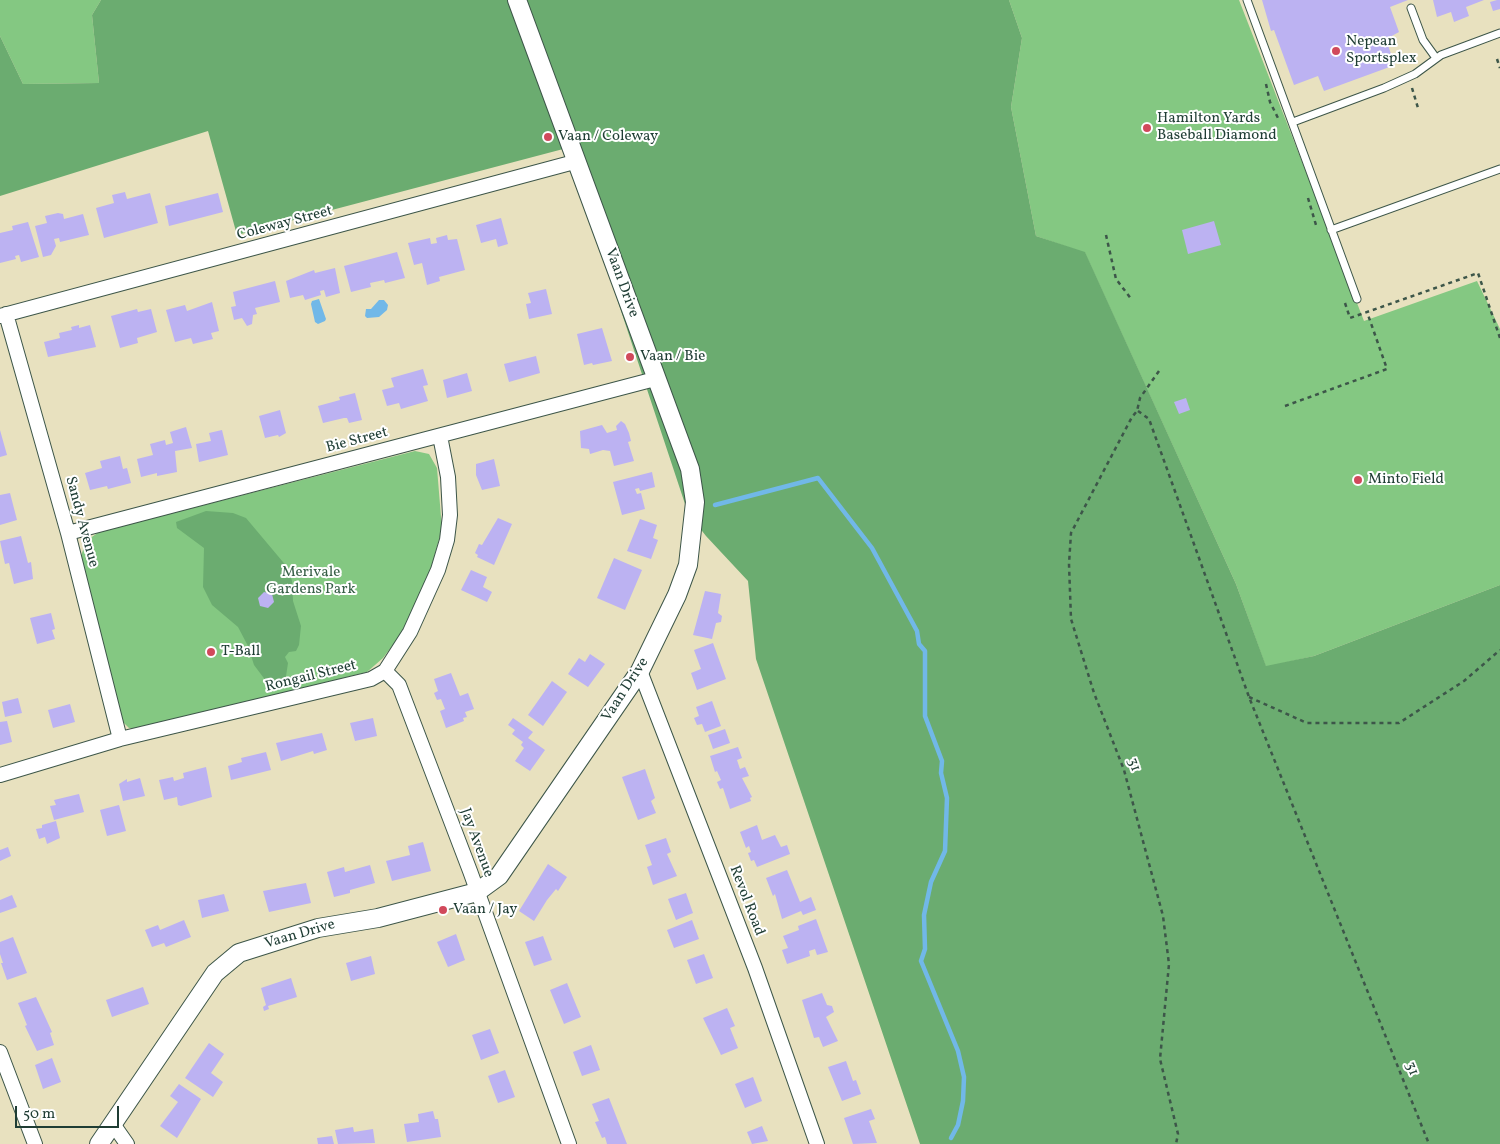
<!DOCTYPE html>
<html>
<head>
<meta charset="utf-8">
<style>
  body { margin:0 }
  #map { position:relative; width:1500px; height:1144px; overflow:hidden; background:#e8e1bf; font-family:Vollkorn,serif }
  canvas { display:block }
  .scale { position:absolute; left:15px; top:1106px; width:104px; height:22px; box-sizing:border-box; border:2px solid #1f3d34; border-top:0; padding-left:6px; font-size:15px; line-height:18px; white-space:nowrap; color:#1f3d34; -webkit-text-stroke:4px #fff; paint-order:stroke }
</style>
</head>
<body>
<div id="map">
<canvas width="1500" height="1144"></canvas>
<div class="scale">50 m</div>
</div>
<script>
const ctx = document.querySelector('canvas').getContext('2d');
ctx.lineJoin = 'round';
function fillPath(path, color) { ctx.fillStyle = color; ctx.fill(path, 'evenodd'); }
const shape = rows => new Path2D(rows.map(r => 'M' + r).join(''));
function trace(path, color, width, dash) { ctx.strokeStyle = color; ctx.lineWidth = width; ctx.lineCap = dash ? 'butt' : 'round'; ctx.setLineDash(dash || []); ctx.stroke(path); }
function label(font, color, halo, rows, align = 'center') {
  ctx.font = font + ' Vollkorn,serif'; ctx.lineWidth = 4; ctx.setLineDash([]); ctx.textBaseline = 'middle'; ctx.strokeStyle = halo; ctx.fillStyle = color; for (const [text, x, y, turn = 0] of rows) {
    ctx.save(); ctx.translate(x, y); ctx.rotate((+turn || 0) * Math.PI / 180); ctx.textAlign = isNaN(turn) ? turn : align; if (halo) ctx.strokeText(text, 0, 0); ctx.fillText(text, 0, 0); ctx.restore();
  }
}
fillPath(shape([
  [0,0,101,0,92,15,99,83,23,84,0,36],
  [1009,0,1239,0,1364,321,1477,281,1500,329,1500,585,1314,656,1266,667,1236,584,1085,253,1036,236,1011,107,1022,38],
  [415,451,429,454,437,468,442,529,428,578,405,629,383,658,367,672,138,729,129,728,122,721,80,559,86,541,99,532]
]), '#84c882');
fillPath(shape([
  [101,0,1009,0,1022,38,1011,107,1036,236,1085,252,1236,584,1266,666,1314,656,1500,585,1500,1144,920,1144,756,659,748,581,706,536,688,513,567,148,237,235,208,131,0,196,0,36,23,84,99,83,92,15],
  [206,511,233,513,246,518,288,568,292,581,293,601,301,626,299,645,296,651,289,652,285,657,288,663,285,683,279,685,266,681,254,665,248,646,238,627,212,605,203,587,204,548,177,528,176,522]
]), '#6bac70');
fillPath(shape([
  [319,299,326,319,325,321,318,324,315,322,311,304,312,301],
  [379,300,384,300,388,305,387,310,379,317,367,318,365,316,366,309,371,309]
]), '#71b8e8');
trace(shape([
  [715,505,818,478,872,548,917,631,919,644,925,651,925,716,942,761,941,773,947,798,945,851,931,882,924,915,925,949,921,961,958,1051,964,1077,963,1101,958,1125,951,1138]
]), '#71b8e8', 4.5);
fillPath(shape([
  [1262,0,1408,0,1390,7,1399,32,1388,38,1385,37,1395,65,1324,91,1318,76,1294,85,1274,30,1271,31],
  [1433,0,1484,0,1466,7,1469,16,1454,22,1451,12,1437,17],
  [1497,0,1500,0,1500,9,1493,11,1490,2],
  [125,192,127,199,150,193,158,223,104,238,96,208,114,203,112,195],
  [218,193,223,212,169,226,165,206],
  [58,213,63,214,64,219,83,214,89,235,60,242,59,238,54,239,56,246,51,255,43,257,35,226,47,223,45,216],
  [501,218,508,244,498,247,496,239,481,243,476,225],
  [1214,221,1221,245,1188,254,1182,230],
  [28,222,39,257,21,262,19,255,15,256,16,259,0,263,0,233,13,230,12,226],
  [447,235,448,240,457,239,465,270,439,277,440,281,427,285,422,263,414,265,408,243,430,238,431,244,437,243,436,238],
  [397,252,405,278,385,283,384,280,370,283,371,287,351,292,344,266],
  [335,268,340,293,326,297,324,290,320,291,321,295,305,300,303,295,290,298,286,281,314,270,315,273],
  [275,281,280,302,255,308,257,314,253,315,252,324,247,326,242,318,234,320,231,307,236,306,233,292],
  [546,289,552,314,529,319,526,304,531,303,528,293],
  [212,302,219,331,211,333,213,339,193,344,191,338,175,342,166,310,185,305,187,311],
  [137,309,138,312,151,309,157,332,137,338,138,343,120,348,111,316],
  [79,325,79,328,90,325,96,347,48,357,44,342,60,338,59,333,72,330,71,327],
  [602,328,612,361,593,365,592,363,584,365,577,334],
  [536,356,540,373,509,382,504,364],
  [423,369,428,385,423,386,428,401,401,409,399,403,387,406,382,390,394,387,391,378],
  [467,373,472,391,447,398,443,380],
  [355,393,362,420,349,423,347,418,344,418,323,423,318,406,340,400,339,397],
  [1186,398,1190,410,1179,414,1174,402],
  [280,410,286,433,279,437,278,435,265,438,259,416],
  [621,421,625,424,629,433,631,441,628,442,634,461,614,466,610,451,603,450,590,454,589,449,581,448,580,431,602,425,607,433,617,430,616,426],
  [186,427,192,448,175,451,177,472,157,476,157,473,141,477,137,459,153,455,150,444,165,440,166,445,173,443,170,432],
  [0,430,7,455,0,457],
  [222,430,228,455,199,462,196,444,211,441,209,433],
  [120,456,123,469,127,468,131,483,108,489,107,486,90,490,85,473,102,468,100,461],
  [494,459,500,486,482,490,476,475,476,464],
  [652,472,655,487,640,491,639,488,635,489,637,494,641,493,645,509,622,515,613,482],
  [10,493,17,520,0,525,0,495],
  [498,518,512,524,494,565,477,557,478,555,475,553,479,544,482,545],
  [640,519,657,525,653,538,658,540,651,559,627,551],
  [21,536,28,563,31,562,33,579,14,584,9,563,5,564,0,541],
  [614,558,642,570,625,610,597,598],
  [471,570,487,577,483,587,492,592,487,602,461,590],
  [705,591,721,594,718,613,722,616,721,622,716,623,712,639,693,635],
  [264,592,272,594,274,602,268,608,260,606,258,598],
  [51,613,55,629,52,630,55,639,37,644,30,618],
  [713,643,726,679,697,690,691,673,701,669,694,650],
  [590,654,605,664,588,687,568,674,579,658,585,662],
  [451,673,460,696,468,693,474,709,465,712,467,717,463,718,464,721,446,728,440,711,445,709,441,699,437,700,434,693,438,691,434,679],
  [552,681,567,692,543,726,528,715],
  [18,698,22,713,5,717,2,702],
  [712,701,721,726,705,732,702,724,697,725,694,718,699,716,696,707],
  [70,704,75,722,53,728,48,710],
  [373,718,377,736,355,741,350,723],
  [513,718,533,732,528,738,545,750,530,771,515,761,524,748,521,745,523,742,512,734,515,730,508,725],
  [7,721,12,742,0,745,0,722],
  [725,729,730,743,713,749,708,735],
  [322,733,327,750,314,754,313,751,281,761,276,743],
  [738,747,742,758,737,760,740,769,745,767,749,776,742,778,752,797,750,798,751,801,730,809,723,788,720,789,717,782,721,780,717,771,715,772,710,756],
  [266,752,271,770,231,780,228,766,242,762,241,758],
  [206,767,212,797,181,806,178,805,177,797,164,800,159,780,173,777,174,781,184,778,183,773],
  [645,769,655,798,651,801,656,813,638,820,622,777],
  [140,778,145,796,123,801,119,784,127,779,127,782],
  [79,794,84,812,54,820,50,806,56,805,54,800],
  [119,805,126,831,107,836,100,810],
  [56,821,60,838,47,844,45,837,39,839,36,829,42,828,42,825],
  [757,825,762,840,775,835,781,847,787,845,790,854,757,867,754,860,751,861,748,853,751,852,749,846,746,848,740,832],
  [666,838,671,852,667,854,677,876,653,885,647,867,652,865,645,845],
  [423,842,431,871,392,881,386,861,410,855,408,846],
  [8,847,11,856,0,861,0,850],
  [548,864,567,877,558,891,556,889,547,900,534,921,519,911],
  [370,865,375,883,350,890,350,893,334,897,327,872,344,867,345,872],
  [787,870,800,902,811,897,816,910,803,915,801,911,782,919,775,894,773,896,766,878],
  [306,883,311,903,269,912,263,891],
  [686,893,693,913,676,920,668,899],
  [224,894,229,911,202,918,198,900],
  [12,895,17,907,0,913,0,900],
  [816,919,828,952,817,955,815,949,809,951,810,956,787,964,782,950,788,948,783,936,799,930,798,926],
  [184,920,191,937,166,947,164,943,152,947,145,930,158,925,160,930],
  [692,920,699,939,674,948,667,930],
  [456,934,465,960,448,967,437,942],
  [543,936,552,960,534,966,525,942],
  [13,937,27,973,7,980,1,963,3,963,0,954,0,942],
  [704,954,713,978,696,984,687,960],
  [371,956,375,974,351,981,346,963],
  [291,978,297,997,268,1006,269,1009,264,1011,263,1007,266,1005,261,988],
  [567,983,581,1017,564,1024,550,990],
  [143,987,149,1004,112,1017,106,1000],
  [822,993,827,1005,832,1006,834,1012,826,1017,838,1041,823,1047,819,1037,814,1038,802,1000],
  [36,997,52,1032,50,1033,54,1045,37,1051,25,1026,27,1025,18,1003],
  [727,1008,735,1026,730,1028,738,1048,721,1055,703,1018],
  [490,1029,499,1053,481,1060,472,1035],
  [209,1043,224,1054,211,1073,223,1082,213,1097,185,1078],
  [591,1045,600,1070,582,1076,573,1052],
  [52,1058,61,1082,43,1089,35,1065],
  [846,1061,853,1081,856,1080,861,1094,842,1101,828,1067],
  [505,1070,515,1097,498,1103,488,1076],
  [753,1077,762,1101,745,1108,735,1084],
  [179,1084,201,1099,177,1138,160,1126,178,1102,170,1096],
  [609,1098,627,1144,607,1144,605,1137,602,1138,595,1122,599,1121,592,1104],
  [871,1109,875,1119,869,1121,877,1143,853,1144,844,1118],
  [433,1111,435,1119,438,1119,441,1137,407,1142,404,1124,419,1122,418,1114],
  [762,1126,768,1141,752,1144,747,1132],
  [353,1127,354,1132,373,1129,375,1143,338,1144,335,1130],
  [332,1136,334,1144,318,1144,317,1138]
]), '#bcb2f2');
const service = shape([
  [1247,0,1357,299],
  [1411,8,1423,40,1436,58],
  [1293,122,1384,88,1415,74,1441,55,1500,33],
  [1331,230,1500,169]
]);
const minor = shape([
  [6,314,68,533,120,739],
  [0,316,578,161],
  [68,533,655,379],
  [385,671,399,685,470,871,569,1144],
  [640,671,755,968,817,1144],
  [0,775,120,739,371,679,385,671,410,632,438,570,447,540,450,515,448,477,440,436],
  [0,1052,35,1144],
  [113,1124,127,1144]
]);
const tertiary = shape([
  [99,1144,215,973,239,953,318,928,378,918,477,892,499,876,640,671,677,595,688,565,695,502,690,469,517,0]
]);
trace(service, '#3d5649', 9);
trace(minor, '#3d5649', 16);
trace(tertiary, '#3d5649', 20);
trace(shape([
  [1497,59,1500,68],
  [1266,84,1270,102,1279,120],
  [1412,88,1418,108],
  [1308,198,1316,225],
  [1106,235,1116,279,1132,300],
  [1345,303,1350,318,1478,273,1500,338],
  [1159,371,1140,398,1137,411,1132,417,1071,533,1069,564,1071,619,1094,693,1124,770,1163,916,1169,964,1160,1059,1178,1134,1176,1144],
  [1285,406,1387,369,1367,312],
  [1138,411,1149,419,1249,697,1429,1144],
  [325,666,339,673],
  [1249,697,1307,723,1399,723,1464,681,1500,650]
]), '#3d5649', 2.5, [4, 4]);
trace(service, '#fff', 7);
trace(minor, '#fff', 14);
trace(tertiary, '#fff', 18);
for (const [x, y, r, color] of [
  [1336,51,5,"#d1495b"],
  [1147,128,5,"#d1495b"],
  [548,137,5,"#d1495b"],
  [630,357,5,"#d1495b"],
  [1358,480,5,"#d1495b"],
  [211,652,5,"#d1495b"],
  [443,910,5,"#d1495b"]
]) { const dot = new Path2D(); dot.arc(x, y, r, 0, 2 * Math.PI); ctx.fillStyle = color; ctx.fill(dot); trace(dot, '#fff', 2); }
label('15px', '#1f3d34', '#fff', [
  ["Nepean",1346,42],
  ["Sportsplex",1346,59],
  ["Hamilton Yards",1157,119],
  ["Baseball Diamond",1157,136],
  ["Vaan / Coleway",558,137],
  ["Vaan / Bie",640,357],
  ["Minto Field",1368,480],
  ["T-Ball",221,652],
  ["Vaan / Jay",453,910]
], 'left');
label('15px', '#1f3d34', '#fff', [
  ["Coleway Street",285,224,-15],
  ["Vaan Drive",621,283,70],
  ["Bie Street",357,441,-15],
  ["Sandy Avenue",81,522,75],
  ["Rongail Street",311,677,-14],
  ["Vaan Drive",626,690,-57],
  ["31",1133,765,71],
  ["Jay Avenue",476,843,70],
  ["Revol Road",746,901,69],
  ["Vaan Drive",300,935,-16],
  ["31",1411,1069,68]
]);
label('15px', '#386048', '#fff', [
  ["Merivale",311,573],
  ["Gardens Park",311,590]
]);
</script>
</body>
</html>
